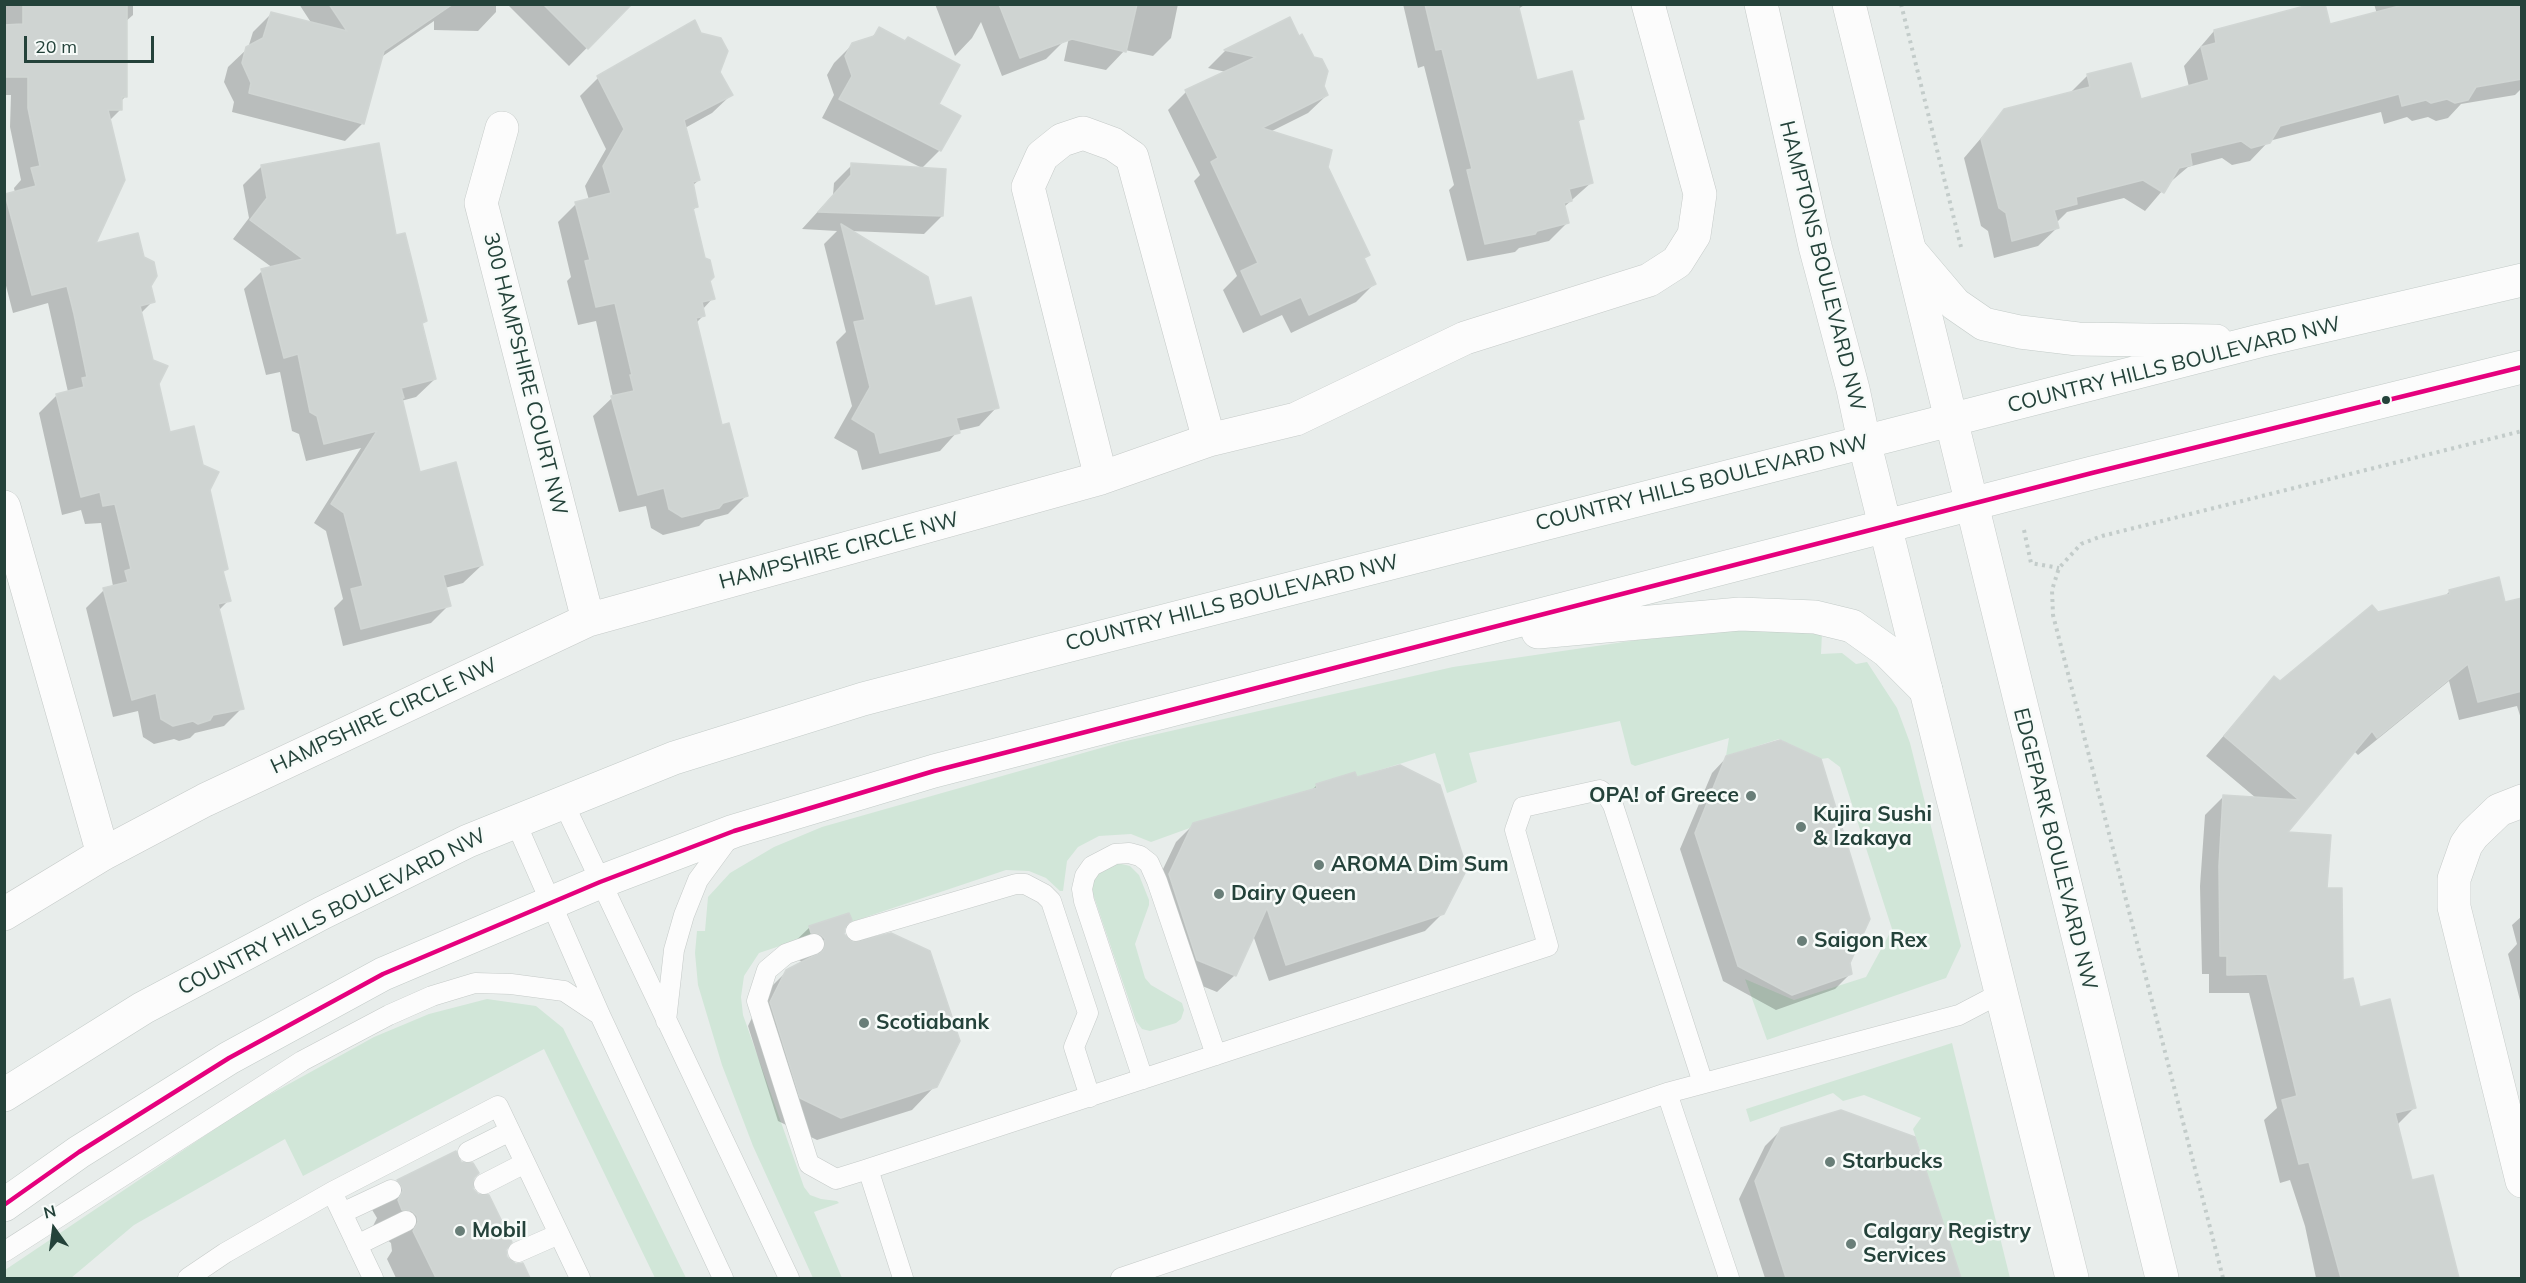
<!DOCTYPE html>
<html>
<head>
<meta charset="utf-8">
<style>
  body { margin:0 }
  #map { position:relative; width:2526px; height:1283px; overflow:hidden; background:#e8edeb; font-family:Mulish,sans-serif }
  canvas { display:block }
  .frame { position:absolute; inset:0; border:6px solid #24423a; pointer-events:none }
  .north { position:absolute; left:24px; top:1199px; width:60px; height:60px; -webkit-text-stroke:4px #f7fbf9; paint-order:stroke; rotate:346deg; font-size:16px; font-weight:700; line-height:24px; text-align:center; color:#24423a }
  .north::after { content:''; display:block; margin:auto; width:21px; height:27px; background:#24423a; clip-path:polygon(50% 0,100% 100%,50% 72%,0 100%) }
  .scale { position:absolute; left:24px; top:36px; width:130px; height:27px; box-sizing:border-box; border:3px solid #24423a; border-top:0; padding-left:8px; font-size:18px; line-height:21px; white-space:nowrap; color:#24423a; -webkit-text-stroke:4px #f7fbf9; paint-order:stroke }
</style>
</head>
<body>
<div id="map">
<canvas width="2526" height="1283"></canvas>
<div class="frame"></div>
<div class="north">N</div>
<div class="scale">20 m</div>
</div>
<script>
const ctx = document.querySelector('canvas').getContext('2d');
ctx.lineJoin = 'round';
function fillPath(path, color) { ctx.fillStyle = color; ctx.fill(path, 'evenodd'); }
const shape = rows => new Path2D(rows.map(r => 'M' + r).join(''));
function trace(path, color, width, dash) { ctx.strokeStyle = color; ctx.lineWidth = width; ctx.lineCap = dash ? 'butt' : 'round'; ctx.setLineDash(dash || []); ctx.stroke(path); }
function label(font, color, halo, rows, align = 'center') {
  ctx.font = font + ' Mulish,sans-serif'; ctx.lineWidth = 5; ctx.setLineDash([]); ctx.textBaseline = 'middle'; ctx.strokeStyle = halo; ctx.fillStyle = color; for (const [text, x, y, turn = 0] of rows) {
    ctx.save(); ctx.translate(x, y); ctx.rotate((+turn || 0) * Math.PI / 180); ctx.textAlign = isNaN(turn) ? turn : align; if (halo) ctx.strokeText(text, 0, 0); ctx.fillText(text, 0, 0); ctx.restore();
  }
}
fillPath(shape([
  [1760,628,1822,633,1821,654,1842,653,1856,664,1867,662,1897,708,1910,743,1961,946,1946,978,1767,1040,1745,979,1794,1000,1866,977,1892,929,1840,767,1828,758,1821,759,1779,739,1726,756,1729,738,1635,766,1631,764,1620,721,1469,753,1477,782,1447,793,1435,753,1357,777,1354,773,1316,784,1317,788,1234,812,1151,842,1131,834,1099,836,1078,847,1067,861,1063,891,1060,891,1046,878,1029,871,1006,870,759,953,744,976,741,997,743,1015,804,1187,810,1195,821,1199,837,1201,839,1203,814,1212,842,1278,813,1278,753,1146,722,1065,698,985,695,953,697,931,705,931,708,897,730,873,774,847,822,827,1122,742,1453,667,1699,631],
  [1118,863,1130,866,1139,875,1149,900,1149,905,1135,944,1145,978,1151,985,1182,1003,1184,1010,1181,1019,1176,1023,1150,1031,1142,1029,1136,1021,1091,888,1097,871],
  [487,999,536,1006,563,1028,686,1278,655,1278,544,1049,303,1176,285,1139,134,1225,71,1278,5,1278,5,1270,249,1106,374,1037,429,1014],
  [1952,1043,2010,1278,1961,1278,1933,1194,1918,1169,1925,1165,1913,1129,1921,1118,1864,1095,1843,1101,1833,1093,1750,1122,1746,1109]
]), '#d1e6d8');
fillPath(shape([
  [5,4,133,4,133,15,125,22,126,96,120,102,120,110,109,121,93,246,149,286,153,301,140,314,169,434,208,489,226,568,222,573,229,600,218,611,242,708,224,726,195,733,190,738,179,741,174,739,154,744,143,737,138,711,113,717,86,608,104,590,113,586,101,523,85,524,81,510,62,515,39,413,57,395,68,392,48,303,13,313,4,278,4,197,15,193,14,188,21,180,10,127,11,95,4,95],
  [299,4,496,4,496,12,478,31,434,30,434,21,380,58,363,123,345,141,232,112,234,102,224,82,228,67,248,48,253,32,271,14,312,24],
  [507,4,630,4,569,66],
  [935,4,1050,4,1064,41,1046,59,1002,76,981,22,972,38,955,56],
  [1076,4,1178,4,1171,38,1153,56,1125,50,1106,70,1064,61],
  [1403,4,1526,4,1518,9,1536,81,1582,118,1577,123,1592,182,1564,207,1567,223,1549,241,1519,248,1515,252,1467,261,1449,190,1454,185,1424,66,1418,68],
  [2374,4,2522,4,2522,88,2515,95,2461,104,2448,118,2436,121,2428,117,2412,121,2407,117,2384,124,2381,112,2269,141,2250,161,2232,165,2222,158,2188,167,2168,184,2145,211,2124,198,2067,212,2057,222,2057,228,2038,246,1994,258,1988,231,1981,226,1964,158,2005,110,2069,94,2088,75,2140,101,2189,87,2184,66,2214,31,2329,25,2377,14],
  [1289,19,1327,95,1308,113,1270,132,1326,167,1368,255,1363,259,1375,283,1356,302,1291,333,1282,315,1243,333,1223,290,1237,276,1194,181,1200,175,1168,110,1186,92,1226,72,1208,68,1225,51],
  [880,29,937,105,940,150,922,168,822,118,834,95,827,75,834,63,853,44,870,39],
  [719,72,731,95,712,113,685,128,699,180,692,186,697,206,692,211,713,298,702,310,703,316,696,323,721,427,746,496,728,514,705,520,699,526,663,535,651,528,646,506,619,512,593,416,613,397,596,321,578,325,567,281,571,277,558,222,576,204,589,200,585,186,606,149,580,96,598,78],
  [852,165,942,216,924,234,850,231,934,308,997,407,979,426,958,431,940,451,862,470,857,451,834,438,852,406,836,342,846,332,824,244,837,231,802,229,833,195,834,183],
  [262,166,395,237,426,321,421,325,435,379,416,397,401,401,419,474,482,565,463,583,445,588,449,605,431,623,343,646,334,608,343,599,326,531,314,523,361,448,306,461,299,434,292,431,280,372,266,375,244,289,262,271,273,268,233,239,249,218,243,185],
  [2450,591,2504,604,2522,600,2522,722,2517,706,2459,720,2449,681,2358,755,2354,751,2285,833,2326,890,2342,982,2415,1107,2397,1125,2411,1182,2457,1276,2455,1278,2316,1278,2305,1226,2290,1180,2280,1183,2264,1120,2277,1108,2249,993,2209,993,2209,974,2202,974,2200,886,2205,815,2224,796,2256,798,2206,756,2274,678,2280,683,2377,614,2444,597],
  [1727,757,1848,963,1850,974,1835,989,1776,1010,1723,981,1680,849,1712,773],
  [1354,774,1443,913,1425,931,1269,981,1253,935,1235,975,1217,992,1180,977,1152,892,1176,842,1194,824,1311,791,1316,786],
  [2522,916,2522,1008,2508,954,2517,944,2512,925],
  [810,927,843,927,843,934,935,1086,912,1110,817,1140,778,1121,748,1026,763,995,787,971,803,963,786,950],
  [1782,1129,1914,1138,1960,1278,1765,1278,1739,1199,1765,1146],
  [460,1163,472,1178,472,1189,505,1250,506,1258,516,1265,522,1265,529,1278,396,1278,387,1259,392,1251,391,1243,372,1228,377,1218,371,1208,398,1181]
]), '#0003');
const building = shape([
  [23,4,127,4,127,97,122,97,122,110,108,110,125,180,96,243,138,233,144,257,154,262,157,276,151,286,155,302,140,306,153,360,168,366,159,384,170,432,194,426,203,465,219,472,210,490,228,569,223,571,231,601,218,604,244,709,213,715,210,720,198,724,193,721,173,726,161,719,156,693,132,700,103,588,128,582,125,571,131,569,115,504,103,506,100,492,81,497,56,394,84,387,82,378,87,377,74,314,67,286,32,295,5,194,36,186,31,168,40,166,28,108,28,77,4,77,4,25,23,24,23,4],
  [329,4,453,4,384,51,364,124,249,93,251,83,242,63,246,47,263,38,271,12,347,31,329,4],
  [543,4,632,4,588,49,543,4],
  [999,4,1137,4,1126,52,1072,39,1020,58,999,4],
  [1425,4,1518,4,1537,80,1572,71,1584,119,1578,120,1593,183,1569,189,1572,201,1564,203,1569,223,1537,231,1535,234,1485,244,1467,170,1472,169,1442,49,1436,50,1425,4],
  [2312,4,2325,4,2330,24,2407,4,2522,4,2522,79,2476,87,2468,100,2455,103,2447,99,2431,103,2426,100,2402,106,2399,94,2280,126,2270,143,2251,148,2241,141,2190,153,2192,165,2179,168,2164,193,2143,180,2076,197,2077,204,2054,210,2059,228,2012,241,2006,213,1999,208,1981,139,2004,109,2090,87,2087,74,2131,63,2141,99,2209,80,2201,47,2216,43,2214,30,2312,4],
  [1290,17,1299,36,1302,34,1314,57,1322,59,1328,71,1324,86,1328,95,1262,128,1332,150,1328,167,1370,255,1364,258,1376,284,1309,315,1301,297,1261,315,1241,271,1258,263,1211,162,1218,158,1185,90,1256,57,1224,50,1290,17],
  [695,20,701,33,721,38,728,51,720,72,733,95,684,120,700,180,693,182,698,207,693,208,705,258,710,260,714,277,710,281,715,299,702,302,705,316,696,318,722,425,729,423,748,496,723,503,719,508,682,517,669,509,664,488,638,495,611,396,634,391,630,375,632,375,615,303,596,307,585,261,590,260,575,202,611,193,603,166,624,129,597,76,695,20],
  [879,27,905,41,908,37,960,65,939,104,961,116,941,151,839,99,852,76,845,56,852,43,874,36,879,27],
  [379,143,396,235,405,233,427,321,422,323,436,379,401,388,404,398,402,398,420,472,456,462,483,565,443,575,451,606,361,629,351,589,363,586,344,513,331,504,377,431,324,444,317,416,310,412,298,354,284,358,261,269,303,259,250,220,267,198,261,165,379,143],
  [851,163,946,169,943,216,818,212,851,175,851,163],
  [841,224,928,277,935,306,971,297,999,408,956,418,960,433,880,453,875,433,852,419,870,387,854,322,865,320,841,224],
  [2499,577,2505,602,2522,598,2522,691,2478,702,2468,664,2377,738,2372,731,2288,832,2331,835,2327,888,2342,888,2343,980,2353,978,2360,1007,2390,999,2416,1108,2395,1113,2412,1180,2433,1175,2459,1278,2341,1278,2309,1162,2299,1164,2282,1100,2297,1096,2267,974,2227,975,2227,956,2220,956,2219,866,2223,795,2299,800,2224,736,2274,676,2280,681,2372,605,2378,612,2450,594,2449,590,2499,577],
  [1780,740,1821,759,1870,919,1850,963,1852,974,1792,995,1738,966,1695,833,1726,756,1780,740],
  [1400,765,1440,785,1467,869,1444,914,1286,965,1267,908,1236,976,1197,960,1169,874,1193,823,1317,788,1316,784,1355,772,1357,777,1400,765],
  [849,913,852,920,845,928,844,934,853,942,891,933,930,951,960,1041,937,1087,841,1118,800,1098,770,1002,786,970,823,951,825,939,821,935,811,933,809,926,849,913],
  [1841,1110,1915,1137,1961,1278,1786,1278,1755,1181,1781,1128,1841,1110],
  [456,1151,461,1162,473,1163,479,1173,474,1178,473,1189,478,1194,489,1195,512,1242,506,1250,507,1257,516,1264,523,1263,530,1278,436,1278,413,1231,418,1222,417,1216,412,1211,402,1210,398,1200,403,1190,397,1180,456,1151]
]);
fillPath(building, '#cfd4d2');
trace(building, '#d1d6d4', 1.5);
const service = shape([
  [563,802,789,1278],
  [516,823,600,1015,723,1278],
  [856,931,1016,884,1025,884,1044,894,1051,901,1088,1013,1074,1047,1090,1097],
  [814,944,786,954,767,970,757,1001,809,1164,836,1179,868,1169],
  [666,1021,674,950,684,915,698,880,731,835],
  [1143,1079,1084,901,1082,889,1085,876,1092,866,1115,854,1129,853,1140,856,1149,863,1157,881,1216,1055],
  [1667,1093,1729,1278],
  [468,1152,510,1131],
  [484,1184,525,1163],
  [332,1192,373,1278],
  [342,1213,391,1190],
  [357,1245,406,1221],
  [4,1252,302,1061,389,1015,432,996,475,983,511,984,564,991,600,1015],
  [518,1252,559,1234],
  [188,1278,225,1253,332,1192,498,1106,580,1278],
  [903,1278,868,1169,1548,946,1515,830,1523,807,1600,790,1608,797,1613,805,1703,1083],
  [1121,1278,1667,1093,1959,1015,2001,993]
]);
const minor = shape([
  [502,128,481,203,588,620],
  [1101,478,1028,187,1042,156,1062,140,1083,133,1113,144,1132,157,1209,440],
  [4,507,103,854],
  [2522,801,2499,810,2473,835,2466,845,2454,879,2454,907,2522,1181],
  [4,914,103,854,205,800,588,620,1101,478,1209,440,1296,419,1465,338,1649,280,1677,262,1694,235,1700,194,1648,4]
]);
const tertiary = shape([
  [1761,4,1815,246,1853,389,1864,441,2072,1278],
  [1849,4,2162,1278]
]);
const secondary = shape([
  [1910,251,1955,304,1984,324,2020,332,2078,339,2216,341],
  [1538,632,1740,614,1815,617,1852,626,1887,651,1926,690],
  [4,1095,143,1008,322,913,468,841,674,758,863,699,1039,653,2259,341,2522,280],
  [4,1205,79,1152,229,1058,383,974,600,882,734,831,934,771,2092,473,2522,367]
]);
trace(service, '#c5cac8', 21);
trace(minor, '#c5cac8', 34);
trace(tertiary, '#c5cac8', 34);
trace(secondary, '#c3cbc8', 34);
trace(shape([
  [1901,4,1961,247],
  [2024,530,2031,563,2059,568],
  [2223,1278,2053,615,2052,590,2059,568,2081,544,2102,536,2522,431]
]), '#c3ccca', 4, [3, 4.5]);
trace(service, '#fcfcfc', 20);
trace(minor, '#fcfcfc', 33);
trace(tertiary, '#fcfcfc', 33);
trace(secondary, '#fcfcfc', 33);
trace(shape([
  [4,1205,79,1152,229,1058,383,974,600,882,734,831,934,771,2092,473,2522,367]
]), '#e5007d', 4.5);
for (const [x, y, r, color] of [
  [2386,400,5,"#24423a"],
  [1751,796,6,"#697e78"],
  [1801,827,6,"#697e78"],
  [1319,865,6,"#697e78"],
  [1219,894,6,"#697e78"],
  [1802,941,6,"#697e78"],
  [864,1023,6,"#697e78"],
  [1830,1162,6,"#697e78"],
  [460,1231,6,"#697e78"],
  [1851,1244,6,"#697e78"]
]) { const dot = new Path2D(); dot.arc(x, y, r, 0, 2 * Math.PI); ctx.fillStyle = color; ctx.fill(dot); trace(dot, '#f7fbf9', 2); }
label('21px', '#24423a', '#f7fbf9', [
  ["HAMPTONS BOULEVARD NW",1822,266,76],
  ["COUNTRY HILLS BOULEVARD NW",2174,365,-14],
  ["300 HAMPSHIRE COURT NW",525,374,76],
  ["COUNTRY HILLS BOULEVARD NW",1702,483,-14],
  ["HAMPSHIRE CIRCLE NW",839,551,-15],
  ["COUNTRY HILLS BOULEVARD NW",1232,603,-14],
  ["HAMPSHIRE CIRCLE NW",384,716,-25],
  ["EDGEPARK BOULEVARD NW",2055,849,76],
  ["COUNTRY HILLS BOULEVARD NW",332,912,-27]
]);
label('bold 21px', '#24423a', '#f7fbf9', [
  ["OPA! of Greece",1739,796,"right"],
  ["Kujira Sushi",1813,815],
  ["& Izakaya",1813,839],
  ["AROMA Dim Sum",1331,865],
  ["Dairy Queen",1231,894],
  ["Saigon Rex",1814,941],
  ["Scotiabank",876,1023],
  ["Starbucks",1842,1162],
  ["Mobil",472,1231],
  ["Calgary Registry",1863,1232],
  ["Services",1863,1256]
], 'left');
</script>
</body>
</html>
